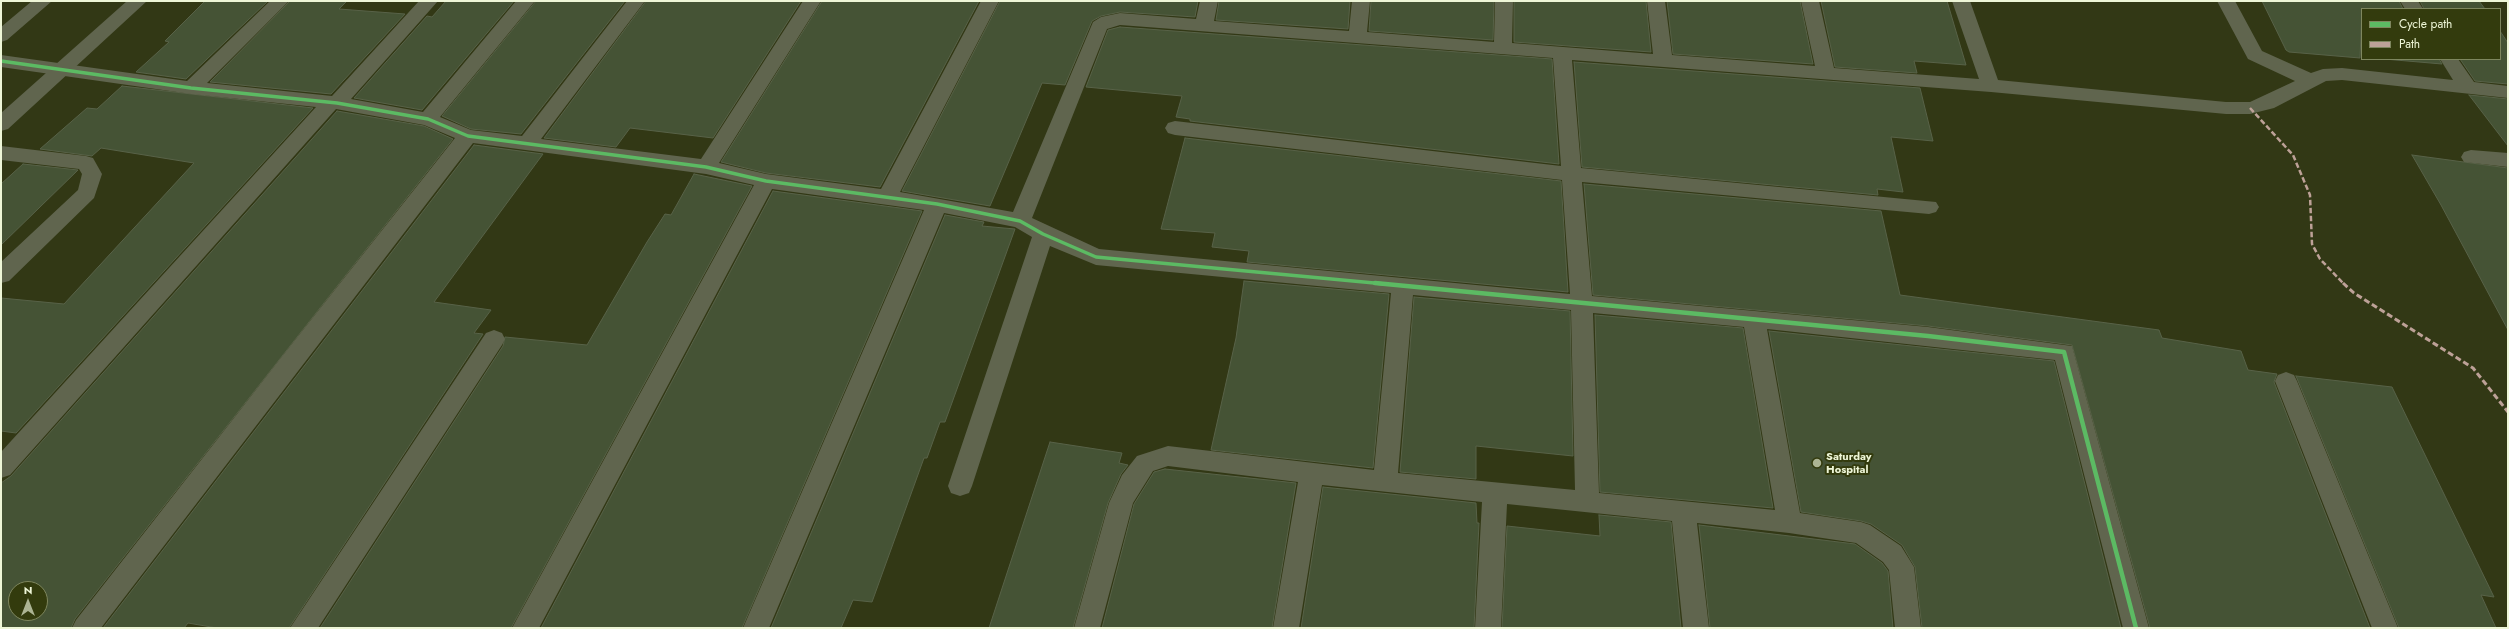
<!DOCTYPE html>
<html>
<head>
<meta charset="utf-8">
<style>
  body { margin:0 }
  #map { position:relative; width:2509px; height:629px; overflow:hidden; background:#323815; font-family:Jost,sans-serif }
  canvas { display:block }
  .frame { position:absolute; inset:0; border:2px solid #eef6d7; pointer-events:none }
  .legend { position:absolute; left:2361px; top:8px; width:140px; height:52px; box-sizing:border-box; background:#333b0d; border:1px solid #7e865e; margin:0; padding:5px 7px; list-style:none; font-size:12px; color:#eef6d7 }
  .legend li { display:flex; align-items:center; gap:8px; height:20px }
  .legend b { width:20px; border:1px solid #7e865e }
  .north { position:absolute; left:8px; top:581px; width:40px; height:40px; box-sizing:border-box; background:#333b0d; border:1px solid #7e865e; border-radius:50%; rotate:0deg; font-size:11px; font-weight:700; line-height:16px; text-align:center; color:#eef6d7 }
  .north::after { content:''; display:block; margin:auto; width:14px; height:18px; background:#acb493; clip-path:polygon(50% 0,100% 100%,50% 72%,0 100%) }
</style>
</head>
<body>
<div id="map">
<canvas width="2509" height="629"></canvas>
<div class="frame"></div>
<ul class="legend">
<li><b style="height:5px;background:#5cba63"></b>Cycle path</li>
<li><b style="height:5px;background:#bda197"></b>Path</li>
</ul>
<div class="north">N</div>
</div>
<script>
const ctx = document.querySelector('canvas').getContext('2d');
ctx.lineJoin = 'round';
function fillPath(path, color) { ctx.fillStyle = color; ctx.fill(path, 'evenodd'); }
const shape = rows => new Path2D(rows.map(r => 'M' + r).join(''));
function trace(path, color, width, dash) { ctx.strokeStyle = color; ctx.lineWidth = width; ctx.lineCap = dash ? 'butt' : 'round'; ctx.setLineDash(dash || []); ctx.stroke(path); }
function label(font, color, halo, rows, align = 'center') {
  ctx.font = font + ' Jost,sans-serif'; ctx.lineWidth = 4; ctx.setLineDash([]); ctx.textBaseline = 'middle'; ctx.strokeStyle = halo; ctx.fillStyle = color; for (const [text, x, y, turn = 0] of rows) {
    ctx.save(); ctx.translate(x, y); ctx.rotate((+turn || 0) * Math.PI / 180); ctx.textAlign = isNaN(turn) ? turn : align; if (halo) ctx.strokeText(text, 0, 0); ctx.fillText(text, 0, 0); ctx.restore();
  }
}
const building = shape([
  [205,1,268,1,186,79,136,72,169,42,165,41,205,1],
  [290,1,347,1,339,9,405,14,331,94,210,82,290,1],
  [446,1,514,1,422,110,354,98,427,16,432,17,446,1],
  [536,1,625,1,521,134,471,129,442,116,536,1],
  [646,1,801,1,713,138,630,128,616,147,544,138,646,1],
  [822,1,979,1,880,187,766,173,721,162,822,1],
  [1000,1,1198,1,1195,17,1120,12,1101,16,1092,21,1065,85,1042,83,990,206,902,191,1000,1],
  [1219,1,1350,1,1348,29,1216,20,1219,1],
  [1371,1,1494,1,1493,40,1369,31,1371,1],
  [1514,1,1646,1,1651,52,1514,42,1514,1],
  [1667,1,1800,1,1813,64,1673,54,1667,1],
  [1821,1,1947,1,1966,65,1914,61,1917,73,1835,67,1821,1],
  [2262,1,2399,1,2403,9,2362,9,2360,58,2289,52,2286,50,2262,1],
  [2420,1,2479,1,2485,9,2424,9,2420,1],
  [1120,27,1552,59,1559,164,1190,121,1190,119,1176,117,1182,96,1086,87,1108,30,1120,27],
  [2500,31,2508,43,2508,84,2475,81,2460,59,2500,59,2500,31],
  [2384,59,2439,59,2442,64,2384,59],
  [1574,62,1920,88,1933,141,1891,137,1903,192,1877,189,1878,195,1582,167,1574,62],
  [122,86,313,108,16,433,1,431,1,298,64,304,194,163,101,148,92,156,40,149,87,108,97,109,122,86],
  [2469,95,2508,99,2508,146,2469,95],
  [337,111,424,126,453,139,75,619,71,628,1,628,1,483,11,476,337,111],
  [16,589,40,589,40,613,16,613,16,589],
  [1185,138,1561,181,1568,292,1247,262,1249,251,1212,247,1215,233,1161,229,1185,138],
  [474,145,543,154,434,302,491,310,474,333,483,334,289,628,217,628,188,623,184,628,103,628,474,145],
  [2412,155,2508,168,2508,330,2441,205,2412,155],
  [23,164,78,170,1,245,1,184,23,164],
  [694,174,752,186,511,628,320,628,503,346,505,337,587,345,647,242,665,214,671,215,694,174],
  [1584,184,1881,211,1900,295,2159,330,2162,338,2241,351,2248,370,2277,374,2274,382,2370,628,2150,628,2072,345,1928,326,1593,295,1584,184],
  [773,191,922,211,742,628,541,628,773,191],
  [945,215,984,222,982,226,1015,229,945,422,940,422,927,458,924,458,872,602,853,600,841,628,771,628,945,215],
  [1244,281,1389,294,1373,468,1211,450,1236,338,1244,281],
  [1414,297,1570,311,1573,456,1476,446,1476,479,1400,472,1414,297],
  [1595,315,1743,328,1773,508,1600,492,1595,315],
  [1769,331,2054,361,2121,628,1922,628,1915,567,1902,545,1871,524,1861,521,1801,512,1769,331],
  [2296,376,2392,387,2494,597,2481,595,2496,628,2399,628,2296,376],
  [1050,442,1122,453,1119,463,1128,465,1121,474,1108,503,1073,628,989,628,1050,442],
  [1165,469,1296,483,1272,628,1102,628,1134,504,1154,472,1165,469],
  [1323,487,1476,503,1477,523,1479,523,1474,628,1301,628,1323,487],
  [1599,515,1671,522,1681,628,1502,628,1507,526,1600,536,1599,515],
  [1699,525,1855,544,1882,563,1888,571,1893,628,1710,628,1699,525]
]);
fillPath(building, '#455335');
trace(building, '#586248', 1);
fillPath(shape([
  [270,1,289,1,207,83,332,96,419,1,438,1,351,99,423,112,516,1,535,1,440,117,471,130,522,136,627,1,645,1,541,139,701,159,803,1,821,1,719,163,766,174,881,189,981,1,999,1,900,192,1013,212,1093,22,1101,17,1120,13,1196,19,1200,1,1218,1,1214,21,1349,31,1352,1,1370,1,1367,32,1494,42,1495,1,1513,1,1512,43,1653,54,1647,1,1665,1,1672,55,1815,66,1801,1,1819,1,1834,68,1979,79,1952,1,1970,1,1998,80,2226,102,2250,102,2295,81,2248,59,2217,1,2235,1,2262,51,2311,73,2323,69,2342,68,2453,80,2440,59,2458,59,2474,82,2508,86,2508,98,2342,80,2326,81,2274,108,2250,114,2226,114,1991,92,1572,60,1581,168,1936,202,1939,207,1936,212,1929,214,1582,182,1592,296,1928,327,2072,346,2149,628,2123,628,2055,360,1767,329,1800,513,1861,522,1870,525,1901,546,1914,567,1921,628,1895,628,1889,570,1883,562,1856,543,1789,533,1697,523,1709,628,1683,628,1672,521,1507,504,1501,628,1475,628,1482,502,1322,485,1299,628,1273,628,1298,482,1168,466,1153,471,1133,503,1100,628,1074,628,1109,503,1122,475,1137,456,1168,446,1374,470,1391,293,1096,265,1050,246,972,486,969,493,960,496,951,493,948,486,1032,237,1015,227,944,213,769,628,743,628,924,210,772,189,539,628,512,628,754,185,706,174,473,143,101,628,72,628,76,620,280,359,455,138,424,125,336,109,10,475,1,478,1,452,316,107,191,94,1,67,1,55,187,81,270,1],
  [1120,25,1553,58,1561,166,1175,121,1168,123,1165,128,1168,133,1175,135,1562,180,1570,294,1099,249,1032,218,1107,29,1120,25],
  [1413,295,1571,310,1575,490,1398,473,1413,295],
  [1593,313,1744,327,1775,510,1599,493,1593,313],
  [2400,1,2418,1,2423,9,2405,9,2400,1],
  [1,146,86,156,93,158,102,174,94,198,9,281,1,283,1,262,78,190,82,174,79,169,1,160,1,146],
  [2471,150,2508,153,2508,167,2464,162,2461,157,2464,152,2471,150],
  [494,330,502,333,505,339,502,345,318,628,290,628,486,333,494,330],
  [2286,372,2294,375,2297,381,2398,628,2372,628,2275,381,2278,375,2286,372]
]), '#60654e');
fillPath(shape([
  [32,1,52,1,7,40,1,42,1,27,32,1],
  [127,1,147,1,8,129,1,131,1,113,127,1]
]), '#60654e');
trace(shape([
  [2250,108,2293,155,2310,195,2312,244,2320,259,2344,284]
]), '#bda197', 2.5, [5.5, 2.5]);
trace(shape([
  [2343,283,2354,293,2473,368,2508,412]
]), '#bda197', 3, [6, 3]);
trace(shape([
  [1,61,191,88,337,103,428,119,468,136,706,167,766,181,937,204,1020,221,1043,234,1096,257,1385,284]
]), '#5cba63', 3.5);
trace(shape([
  [1375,283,1928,336,2064,352,2136,628]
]), '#5cba63', 4.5);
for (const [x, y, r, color] of [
  [1817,463,5,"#acb493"]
]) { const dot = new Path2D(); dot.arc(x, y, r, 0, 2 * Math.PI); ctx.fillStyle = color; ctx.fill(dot); trace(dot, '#333b0d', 1.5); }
label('bold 11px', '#eef6d7', '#333b0d', [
  ["Saturday",1826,457],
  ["Hospital",1826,470]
], 'left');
</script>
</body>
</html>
